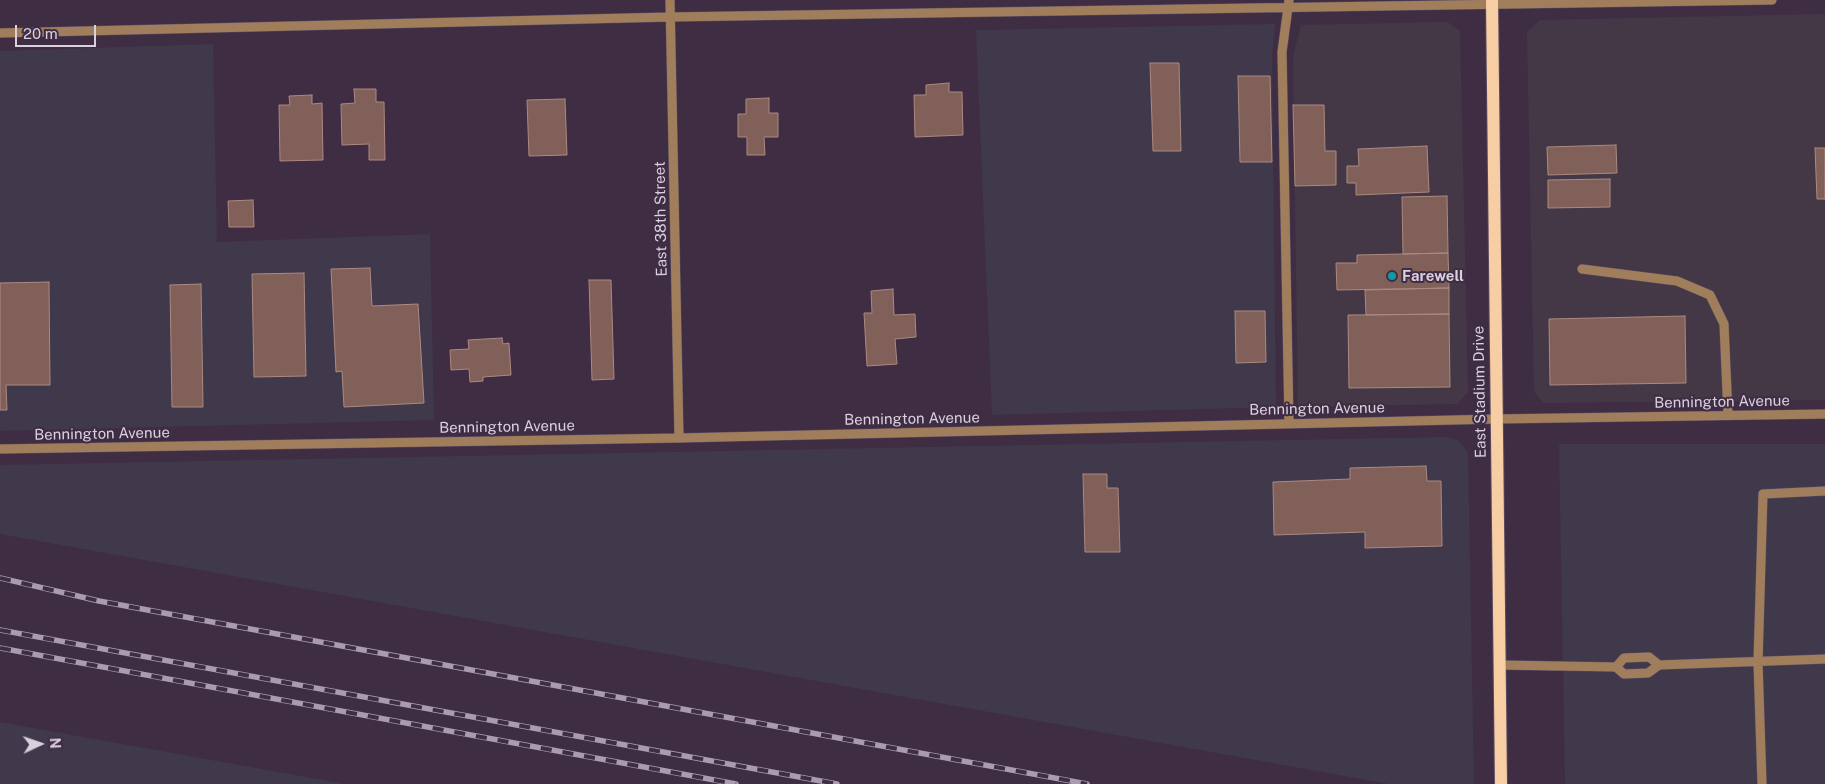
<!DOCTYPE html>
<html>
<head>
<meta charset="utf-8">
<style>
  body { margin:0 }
  #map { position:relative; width:1825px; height:784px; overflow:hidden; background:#3f2d44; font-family:"Public Sans",sans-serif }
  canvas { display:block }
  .north { position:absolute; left:15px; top:719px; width:50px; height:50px; -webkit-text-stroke:4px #3f2d44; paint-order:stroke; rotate:87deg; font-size:14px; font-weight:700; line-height:20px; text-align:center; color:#dacfdd }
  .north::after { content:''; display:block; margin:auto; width:18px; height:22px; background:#dacfdd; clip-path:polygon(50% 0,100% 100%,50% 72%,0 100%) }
  .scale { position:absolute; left:15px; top:25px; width:81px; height:22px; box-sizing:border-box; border:2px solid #dacfdd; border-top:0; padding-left:6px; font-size:15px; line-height:18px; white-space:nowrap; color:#dacfdd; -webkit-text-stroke:4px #3f2d44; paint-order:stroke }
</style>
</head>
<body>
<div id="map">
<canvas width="1825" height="784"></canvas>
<div class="north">N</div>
<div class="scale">20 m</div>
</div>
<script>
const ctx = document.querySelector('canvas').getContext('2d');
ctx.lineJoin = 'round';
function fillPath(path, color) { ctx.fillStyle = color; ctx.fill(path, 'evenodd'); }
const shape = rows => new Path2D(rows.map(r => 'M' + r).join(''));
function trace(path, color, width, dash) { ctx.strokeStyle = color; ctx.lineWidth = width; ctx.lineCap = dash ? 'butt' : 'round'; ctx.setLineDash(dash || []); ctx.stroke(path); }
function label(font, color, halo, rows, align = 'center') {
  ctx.font = font + ' "Public Sans",sans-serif'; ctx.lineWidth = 4; ctx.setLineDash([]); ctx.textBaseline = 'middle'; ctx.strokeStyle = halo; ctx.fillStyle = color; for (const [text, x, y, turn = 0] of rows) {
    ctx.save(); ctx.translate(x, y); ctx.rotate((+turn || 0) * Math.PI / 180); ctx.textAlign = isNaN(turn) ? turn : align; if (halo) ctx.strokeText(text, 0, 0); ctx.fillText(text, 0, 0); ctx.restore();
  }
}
fillPath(shape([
  [1825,14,1825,400,1544,403,1534,392,1527,32,1540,20],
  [1448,22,1460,31,1468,392,1457,404,1298,407,1293,57,1301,25]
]), '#443847');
fillPath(shape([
  [1275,24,1272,56,1276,407,992,415,976,30],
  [213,44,217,242,430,234,434,420,0,431,0,51],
  [1445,437,1458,440,1468,453,1474,784,1389,784,0,534,0,465],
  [1559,444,1825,444,1825,784,1565,784],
  [0,722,345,784,0,784]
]), '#3f394b');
const building = shape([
  [1150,63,1179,63,1181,151,1153,151,1150,63],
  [1238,76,1270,76,1272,162,1240,162,1238,76],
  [949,83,949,92,962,92,963,135,915,137,914,95,926,95,926,85,949,83],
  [354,89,376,89,376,102,384,102,385,160,369,160,369,144,342,145,341,104,355,103,354,89],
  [312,95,312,104,322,103,323,160,280,161,279,105,290,105,289,96,312,95],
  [769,98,769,113,778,113,778,137,764,137,765,155,747,155,747,137,738,137,738,114,746,114,746,99,769,98],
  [565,99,567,155,529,156,527,100,565,99],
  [1293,105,1324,105,1325,151,1336,151,1336,185,1295,186,1293,105],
  [1616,145,1617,173,1548,175,1547,147,1616,145],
  [1427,146,1429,192,1356,195,1356,183,1347,183,1347,166,1359,166,1358,149,1427,146],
  [1815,148,1825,148,1825,199,1817,199,1815,148],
  [1610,179,1610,207,1548,208,1548,180,1610,179],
  [1447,196,1448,253,1403,254,1402,197,1447,196],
  [253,200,254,227,229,227,228,201,253,200],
  [1448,253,1449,288,1337,290,1336,263,1357,263,1357,255,1448,253],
  [370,268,372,306,418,304,424,403,344,407,342,371,336,372,331,269,370,268],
  [304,273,306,376,254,377,252,274,304,273],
  [589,280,611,280,614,379,592,380,589,280],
  [49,282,50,385,6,385,7,410,0,410,0,283,49,282],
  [201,284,203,407,172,407,170,285,201,284],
  [1449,288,1449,314,1366,315,1365,290,1449,288],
  [893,289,894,315,915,314,916,337,895,339,897,364,867,366,864,313,872,313,871,291,893,289],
  [1235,311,1265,311,1266,362,1236,363,1235,311],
  [1449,314,1450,387,1349,388,1348,315,1449,314],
  [1685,316,1686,383,1550,385,1549,319,1685,316],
  [502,338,503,344,509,343,511,375,483,377,483,381,470,382,469,369,451,370,450,350,469,349,468,340,502,338],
  [1426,466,1427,481,1441,481,1442,546,1365,548,1365,532,1274,535,1273,482,1350,479,1350,468,1426,466],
  [1083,474,1107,474,1107,488,1118,488,1120,552,1085,552,1083,474]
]);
fillPath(building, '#816059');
trace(building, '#ad8981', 1);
const minor = shape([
  [670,0,679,438],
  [1289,0,1282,52,1289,424],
  [0,33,670,17,1772,0],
  [1582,269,1677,281,1710,295,1724,324,1728,415],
  [0,449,679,438,1497,419,1825,414],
  [1500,665,1616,667,1624,674,1648,673,1659,665,1825,659],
  [1616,667,1624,658,1649,657,1659,665],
  [1762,784,1758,662,1763,494,1825,491]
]);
const major = shape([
  [1492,0,1501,784]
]);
trace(minor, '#5b4a60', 10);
trace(major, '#5b4a60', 14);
trace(minor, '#a07e5c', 9);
trace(major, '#f7cda3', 12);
const rail = shape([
  [0,578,99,601,1087,784],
  [0,630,837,784],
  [0,648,736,784]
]);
trace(rail, '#a99cad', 5.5);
trace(rail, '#3f2d44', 4, [11]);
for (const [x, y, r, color] of [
  [1392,276,5,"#0f9aa8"]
]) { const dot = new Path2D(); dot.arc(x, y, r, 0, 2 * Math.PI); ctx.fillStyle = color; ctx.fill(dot); trace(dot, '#3f2d44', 2); }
label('15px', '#dacfdd', '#3f2d44', [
  ["East 38th Street",661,219,-91],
  ["East Stadium Drive",1480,392,-91],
  ["Bennington Avenue",1722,402,-1],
  ["Bennington Avenue",1317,409,-1],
  ["Bennington Avenue",912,419,-1],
  ["Bennington Avenue",507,427,-1],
  ["Bennington Avenue",102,434,-1]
]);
label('bold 15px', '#dacfdd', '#3f2d44', [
  ["Farewell",1402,276]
], 'left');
</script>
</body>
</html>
